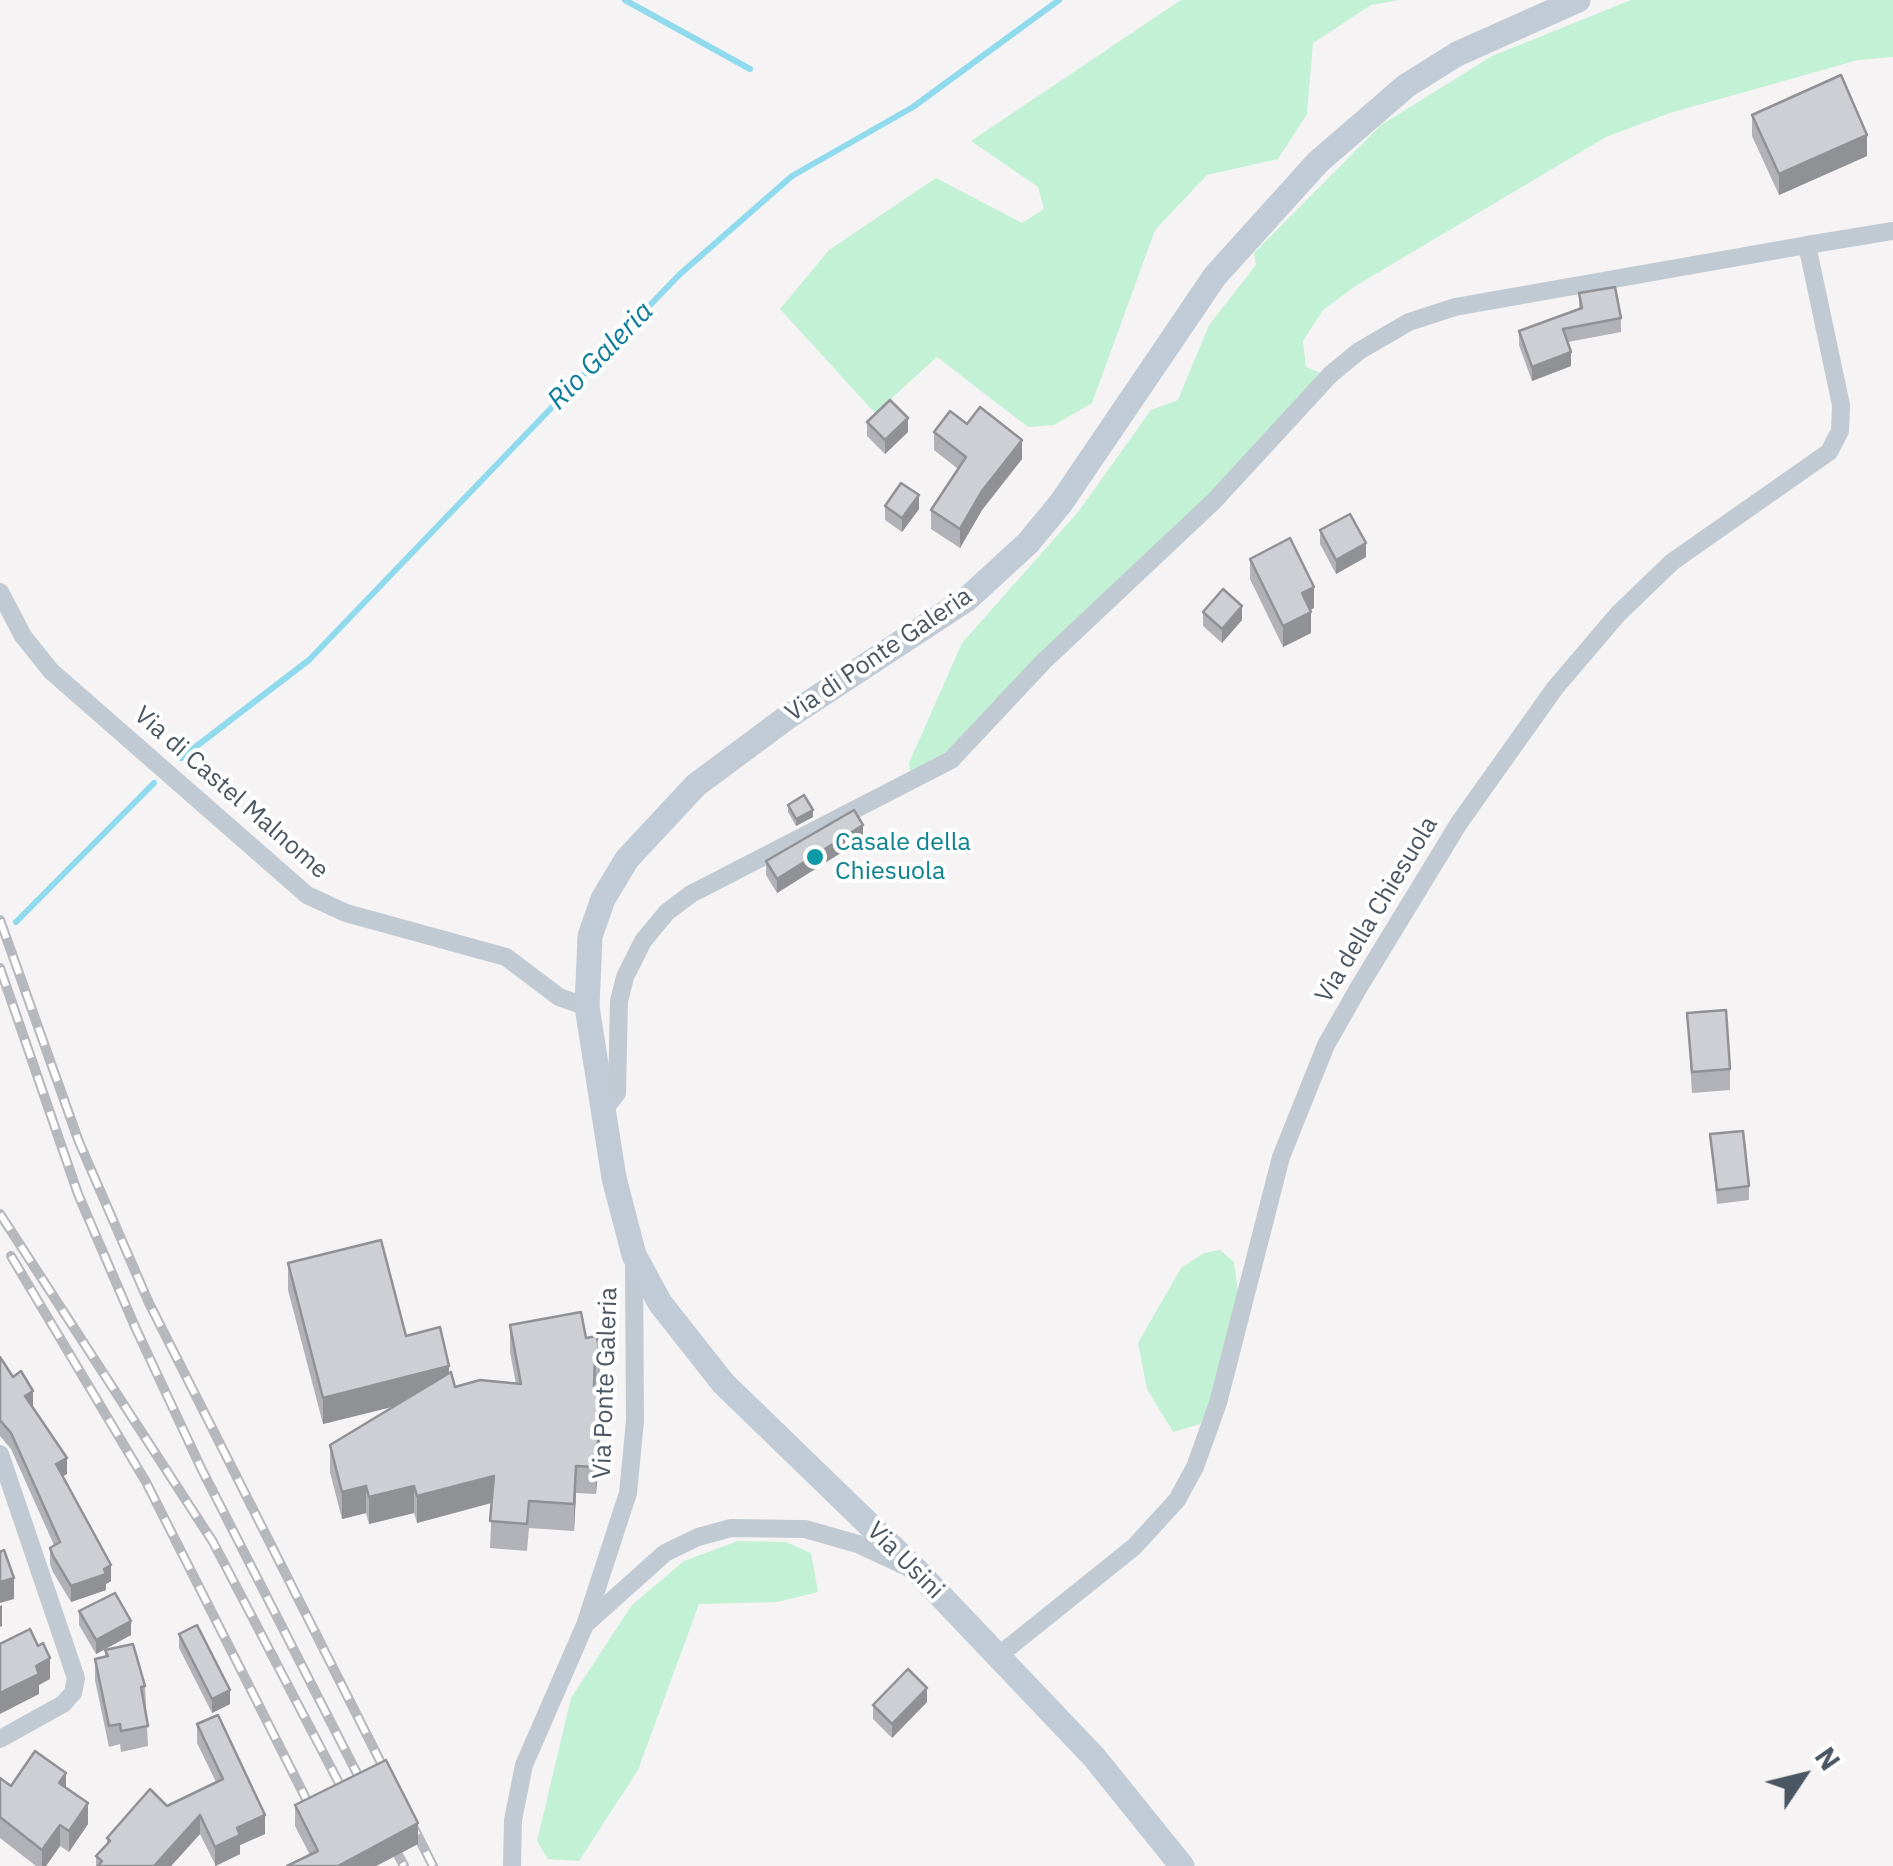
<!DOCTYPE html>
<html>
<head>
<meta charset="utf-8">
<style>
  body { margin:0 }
  #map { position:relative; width:1893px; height:1866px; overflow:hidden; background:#f5f3f3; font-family:"IBM Plex Sans",sans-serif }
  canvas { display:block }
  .north { position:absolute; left:1753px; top:1726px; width:100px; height:100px; -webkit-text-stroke:8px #fff; paint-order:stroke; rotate:55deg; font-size:28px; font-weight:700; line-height:40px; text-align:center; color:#4a5661 }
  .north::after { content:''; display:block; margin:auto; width:35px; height:45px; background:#4a5661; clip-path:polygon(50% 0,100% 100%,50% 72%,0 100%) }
</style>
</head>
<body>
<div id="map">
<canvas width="1893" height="1866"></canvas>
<div class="north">N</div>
</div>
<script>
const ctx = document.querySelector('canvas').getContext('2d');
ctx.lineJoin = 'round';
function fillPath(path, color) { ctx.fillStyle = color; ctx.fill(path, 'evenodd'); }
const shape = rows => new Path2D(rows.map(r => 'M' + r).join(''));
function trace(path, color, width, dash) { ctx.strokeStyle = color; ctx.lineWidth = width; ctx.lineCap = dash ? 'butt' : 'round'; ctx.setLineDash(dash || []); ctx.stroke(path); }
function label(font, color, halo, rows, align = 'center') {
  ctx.font = font + ' "IBM Plex Sans",sans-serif'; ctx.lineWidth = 8; ctx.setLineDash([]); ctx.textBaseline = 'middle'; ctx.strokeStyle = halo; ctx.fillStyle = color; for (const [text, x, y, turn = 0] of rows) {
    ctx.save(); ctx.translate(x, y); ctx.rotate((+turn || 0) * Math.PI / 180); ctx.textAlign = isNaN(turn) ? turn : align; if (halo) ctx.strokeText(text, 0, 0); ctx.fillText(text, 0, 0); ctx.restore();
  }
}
fillPath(shape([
  [1181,0,1400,0,1371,5,1313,43,1307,114,1278,159,1207,175,1155,230,1092,403,1054,425,1028,427,937,357,875,413,780,309,829,250,936,178,1022,223,1044,209,1038,187,971,141],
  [1631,0,1893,0,1893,57,1858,60,1670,113,1606,137,1357,285,1323,310,1303,341,1306,367,1323,374,1271,432,985,723,929,770,911,775,909,763,962,643,1078,512,1151,410,1178,400,1209,325,1256,265,1254,253,1381,125,1492,56],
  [1220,1250,1234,1262,1238,1292,1213,1402,1200,1424,1173,1432,1147,1389,1138,1343,1181,1268,1204,1253],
  [738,1541,786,1542,811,1553,818,1592,777,1602,699,1604,638,1770,579,1861,548,1859,537,1841,571,1698,632,1605,684,1561]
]), '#c3f1d5');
trace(shape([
  [625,0,750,69],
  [181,758,309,660,679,275,792,176,913,107,1059,0],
  [16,922,154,783]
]), '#90daee', 6);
trace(shape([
  [0,592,23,636,51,671,307,895,346,913,506,957,559,997,587,1007],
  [603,1111,617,1093,619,1001,625,977,643,941,667,912,691,894,951,760,1044,661,1214,501,1331,374,1359,351,1409,322,1455,307,1807,245],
  [0,1454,76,1678,73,1693,63,1704,0,1739],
  [588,1622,665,1553,698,1537,731,1528,805,1529,858,1544,903,1565],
  [998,1656,1134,1547,1177,1500,1195,1467,1218,1403,1281,1157,1326,1045,1359,987,1459,823,1555,688,1618,614,1672,562,1829,452,1840,431,1841,405,1807,245,1893,231],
  [512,1866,513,1820,524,1765,585,1625,628,1493,635,1421,634,1260]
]), '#c1cad2', 18);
trace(shape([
  [1182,1866,1094,1757,917,1571,723,1383,660,1303,634,1255,614,1178,587,1007,590,936,603,899,627,859,696,785,789,716,967,599,1028,543,1061,503,1215,276,1318,162,1406,86,1457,54,1578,0]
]), '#c1cbd6', 25);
const rail = shape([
  [0,920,79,1142,149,1303,433,1866],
  [0,968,78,1194,136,1329,201,1468,369,1797],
  [0,1214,213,1542,352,1808],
  [11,1256,146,1482,340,1866],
  [385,1829,404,1866]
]);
trace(rail, '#b5b8bd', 10);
trace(rail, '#fff', 6, [19]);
fillPath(shape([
  [1752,115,1867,156,1779,195,1752,136],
  [1579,293,1621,318,1621,332,1568,342,1571,366,1532,381,1519,345,1519,331,1579,309],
  [867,422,908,432,885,454,867,436],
  [967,424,1022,459,982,510,960,548,931,529,931,510,958,469,934,450,934,432],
  [885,506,919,509,902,532,885,520],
  [1320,530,1366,557,1336,574,1320,544],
  [1250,559,1314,608,1310,610,1311,633,1283,647,1250,579],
  [1203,612,1242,620,1222,643,1203,626],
  [788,805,813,817,796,826,788,812],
  [863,839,777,893,766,875,766,861],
  [1687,1013,1730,1069,1730,1090,1692,1093],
  [1710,1134,1749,1186,1749,1200,1717,1204],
  [288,1263,406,1336,449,1373,455,1387,516,1384,510,1352,510,1325,586,1338,600,1357,600,1384,595,1385,595,1387,602,1415,596,1494,576,1493,574,1531,529,1528,527,1551,490,1548,492,1503,417,1523,414,1513,369,1524,366,1513,342,1519,330,1472,330,1445,394,1406,323,1424,288,1290],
  [0,1357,33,1407,67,1474,63,1476,111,1581,106,1584,106,1590,71,1602,53,1572,50,1564,50,1548,54,1545,11,1449,0,1436],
  [79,1611,131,1635,96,1654,79,1625],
  [179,1634,230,1704,212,1713,179,1648],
  [105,1650,145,1686,148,1746,121,1752,120,1744,109,1747,95,1680,95,1659,105,1657],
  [927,1702,892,1738,873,1719,873,1705],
  [197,1724,265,1834,240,1845,240,1854,216,1866,200,1834,171,1866,96,1866,96,1856,107,1844,107,1838,167,1806,216,1782,197,1743],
  [0,1778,11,1786,66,1788,88,1824,69,1852,60,1846,46,1866,36,1866,0,1838],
  [295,1805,418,1844,376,1866,287,1866,310,1855,295,1826]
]), '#b0b2b7');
fillPath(shape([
  [1867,135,1867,156,1779,195,1779,174],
  [1571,352,1571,366,1532,381,1532,367],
  [908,418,908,432,885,454,885,440],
  [1022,440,1022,459,982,510,960,548,960,529,982,491],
  [919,495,919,509,902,532,902,518],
  [1366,543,1366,557,1336,574,1336,560],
  [1314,587,1314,608,1302,614,1302,593],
  [1242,606,1242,620,1222,643,1222,629],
  [1311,612,1311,633,1283,647,1283,626],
  [813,810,813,817,796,826,796,819],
  [863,825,863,839,777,893,777,879],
  [449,1366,449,1393,323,1424,323,1398],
  [602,1388,602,1415,596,1494,596,1467],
  [33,1391,33,1407,25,1396],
  [67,1458,67,1474,56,1480,56,1464],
  [576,1466,576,1493,574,1531,574,1504],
  [494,1476,494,1502,417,1523,417,1496],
  [366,1486,366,1513,342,1519,342,1492],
  [414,1486,414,1513,369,1524,369,1497],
  [111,1565,111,1581,106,1584,106,1590,71,1602,71,1586],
  [14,1578,14,1599,0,1603,0,1582],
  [2,1605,2,1626,0,1627,0,1606],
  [131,1621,131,1635,96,1654,96,1640],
  [50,1658,50,1679,39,1685,39,1694,0,1714,0,1693,36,1666],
  [927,1688,927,1702,892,1738,892,1724],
  [230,1690,230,1704,212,1713,212,1699],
  [66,1773,66,1794,59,1783],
  [88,1803,88,1824,69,1852,69,1831],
  [200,1815,200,1834,171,1866,154,1866],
  [265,1815,265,1834,240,1845,240,1854,215,1866,215,1847,237,1828],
  [418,1823,418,1844,376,1866,338,1866],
  [60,1825,60,1846,46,1866,42,1866,42,1850]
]), '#909195');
const building = shape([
  [1841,75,1867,135,1779,174,1752,115,1841,75],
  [1615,287,1621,318,1563,329,1571,352,1532,367,1519,331,1582,308,1579,293,1615,287],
  [890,400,908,418,885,440,867,422,890,400],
  [980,407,1022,440,982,491,960,529,931,510,966,457,934,432,950,411,967,424,980,407],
  [901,483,919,495,902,518,885,506,901,483],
  [1350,514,1366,543,1336,560,1320,530,1350,514],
  [1290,538,1314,587,1302,593,1311,612,1283,626,1250,559,1290,538],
  [1223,589,1242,606,1222,629,1203,612,1223,589],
  [804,795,813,810,796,819,788,805,804,795],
  [854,810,863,825,777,879,766,861,854,810],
  [1726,1010,1730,1069,1692,1072,1687,1013,1726,1010],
  [1743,1131,1749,1186,1717,1190,1710,1134,1743,1131],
  [381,1240,406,1336,440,1327,449,1366,323,1398,288,1263,381,1240],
  [581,1312,586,1338,597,1336,600,1357,595,1358,594,1387,602,1388,596,1467,576,1466,574,1504,529,1501,527,1524,490,1521,494,1476,417,1496,414,1486,369,1497,366,1486,342,1492,330,1445,451,1372,455,1387,480,1380,521,1384,510,1325,581,1312],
  [0,1357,13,1377,21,1371,33,1391,25,1396,67,1458,56,1464,111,1565,104,1569,106,1574,71,1586,53,1556,50,1548,60,1542,11,1433,0,1420,0,1357],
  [4,1550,14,1578,0,1582,0,1552,4,1550],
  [115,1593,131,1621,96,1640,79,1611,115,1593],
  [197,1625,230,1690,212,1699,179,1634,197,1625],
  [30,1629,38,1646,43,1643,50,1658,36,1666,39,1674,0,1693,0,1644,30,1629],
  [133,1644,145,1686,141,1687,148,1726,121,1731,120,1724,109,1726,95,1659,108,1656,105,1650,133,1644],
  [908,1669,927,1688,892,1724,873,1705,908,1669],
  [218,1715,265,1815,237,1828,240,1835,215,1847,200,1815,154,1866,98,1866,102,1861,96,1856,110,1841,107,1838,150,1789,167,1806,223,1779,197,1724,218,1715],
  [35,1751,66,1773,59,1783,88,1803,69,1831,60,1825,42,1850,0,1817,0,1778,11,1786,35,1751],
  [386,1760,418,1823,338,1866,287,1866,318,1851,295,1805,386,1760]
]);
fillPath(building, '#cdcfd5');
trace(building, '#909195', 2.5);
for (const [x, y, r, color] of [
  [815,857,10,"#0f9aa8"]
]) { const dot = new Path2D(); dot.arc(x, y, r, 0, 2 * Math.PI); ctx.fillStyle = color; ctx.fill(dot); trace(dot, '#fff', 4); }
label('25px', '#4a5661', '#fff', [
  ["Via di Ponte Galeria",879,655,-34],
  ["Via di Castel Malnome",231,793,41],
  ["Via della Chiesuola",1377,910,-59],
  ["Via Ponte Galeria",606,1383,-88],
  ["Via Usini",905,1561,45]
]);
label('25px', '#0d838f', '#fff', [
  ["Casale della",835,843],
  ["Chiesuola",835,872]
], 'left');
label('italic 28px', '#0c7c9b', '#fff', [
  ["Rio Galeria",601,356,-46]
]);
</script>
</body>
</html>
